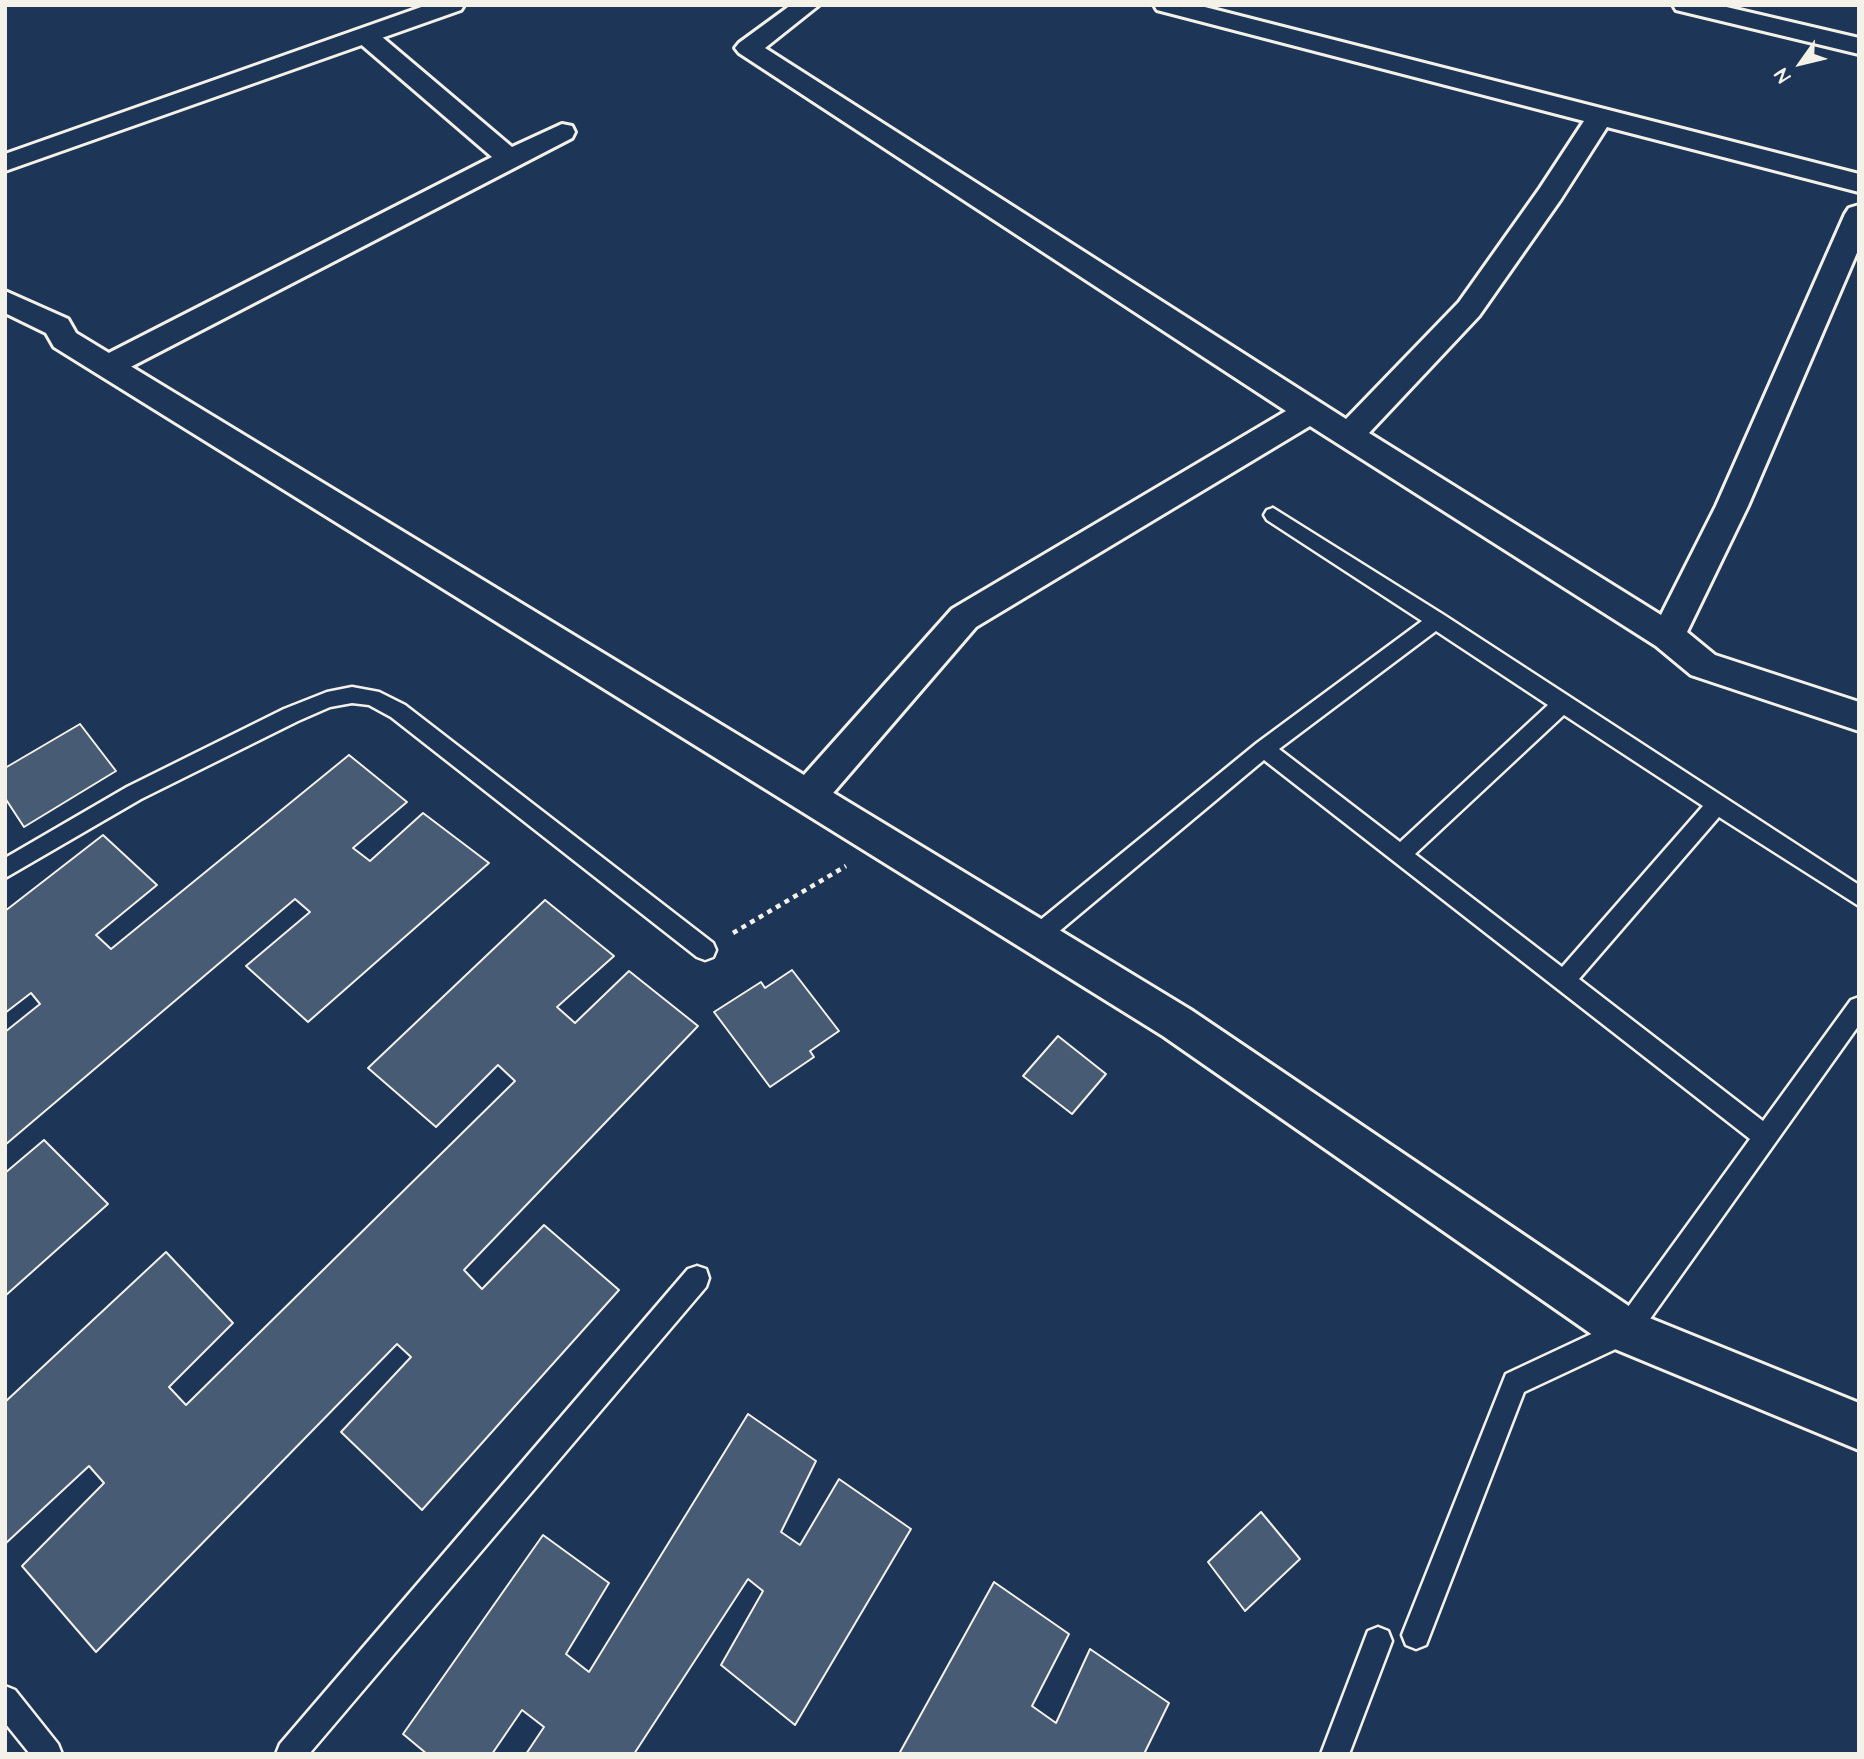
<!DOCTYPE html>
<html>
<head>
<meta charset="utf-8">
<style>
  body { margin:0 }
  #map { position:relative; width:1864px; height:1759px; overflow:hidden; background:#1d3557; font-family:"Architects Daughter",sans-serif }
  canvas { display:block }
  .frame { position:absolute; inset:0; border:7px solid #f4f1e8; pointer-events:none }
  .north { position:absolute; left:1766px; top:28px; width:70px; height:70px; -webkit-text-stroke:5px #1d3557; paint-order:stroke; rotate:236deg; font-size:19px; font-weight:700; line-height:28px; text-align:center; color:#f4f1e8 }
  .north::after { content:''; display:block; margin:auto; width:24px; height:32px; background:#f4f1e8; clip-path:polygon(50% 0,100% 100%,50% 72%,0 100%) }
</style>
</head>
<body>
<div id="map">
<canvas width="1864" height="1759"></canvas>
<div class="frame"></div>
<div class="north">N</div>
</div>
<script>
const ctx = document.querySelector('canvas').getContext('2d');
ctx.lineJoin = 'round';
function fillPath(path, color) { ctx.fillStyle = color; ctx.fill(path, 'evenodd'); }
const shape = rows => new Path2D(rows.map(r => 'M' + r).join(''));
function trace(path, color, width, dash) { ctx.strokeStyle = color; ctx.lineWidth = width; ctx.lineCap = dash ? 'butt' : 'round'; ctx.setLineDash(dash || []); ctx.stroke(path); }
const building = shape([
  [80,724,116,771,24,827,5,798,5,768,80,724],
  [349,755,407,802,353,848,370,861,423,813,489,863,308,1022,246,966,310,912,295,899,5,1145,5,1032,40,1004,31,993,5,1013,5,911,103,835,157,885,96,935,111,949,349,755],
  [545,900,614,956,557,1007,575,1023,629,971,698,1026,464,1270,482,1289,544,1225,619,1290,422,1510,341,1432,411,1357,397,1344,96,1652,22,1566,104,1483,89,1466,5,1544,5,1402,166,1252,233,1323,169,1387,186,1405,515,1081,498,1065,436,1127,368,1068,545,900],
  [792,970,839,1031,810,1051,814,1057,770,1087,714,1012,761,982,765,988,792,970],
  [1058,1036,1106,1074,1072,1114,1023,1076,1058,1036],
  [44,1140,108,1204,5,1296,5,1173,44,1140],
  [748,1414,816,1461,781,1532,800,1545,839,1479,911,1529,795,1725,721,1665,763,1591,748,1579,634,1754,526,1754,544,1727,522,1710,492,1754,427,1754,403,1734,543,1535,609,1583,566,1654,589,1672,748,1414],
  [1261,1512,1300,1559,1245,1611,1208,1562,1261,1512],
  [994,1582,1069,1634,1032,1706,1056,1723,1090,1649,1169,1703,1144,1754,899,1754,994,1582]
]);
fillPath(building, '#485b74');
trace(building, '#f4f1e8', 2);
const service = shape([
  [1273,508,1444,615,1859,885,1859,906,1719,817,1579,979,1763,1121,1851,1000,1859,997,1859,1025,1635,1340,1524,1392,1426,1645,1416,1649,1406,1645,1402,1635,1506,1374,1617,1322,1750,1139,1264,760,1044,944,1036,947,1028,944,1025,937,1028,930,1257,743,1422,621,1267,520,1264,515,1267,510,1273,508],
  [1436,631,1548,705,1400,842,1279,749,1436,631],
  [1564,715,1703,806,1562,967,1415,854,1564,715],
  [352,687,379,692,405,705,713,943,716,950,713,957,705,960,697,957,391,717,369,705,352,703,330,707,298,721,141,799,5,878,5,858,127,787,284,709,327,692,352,687],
  [697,1266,706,1269,709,1278,706,1287,309,1754,276,1754,280,1744,688,1269,697,1266],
  [1378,1627,1388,1631,1392,1641,1349,1754,1321,1754,1368,1631,1378,1627],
  [5,1686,15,1690,58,1744,62,1754,30,1754,5,1723,5,1686]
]);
const minor = shape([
  [791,5,819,5,765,48,1346,419,1459,302,1540,188,1584,121,1157,10,1154,5,1197,5,1859,174,1859,192,1607,127,1561,199,1479,316,1369,433,1661,615,1716,506,1845,214,1849,208,1859,205,1859,248,1748,506,1687,632,1715,655,1859,702,1859,731,1691,675,1656,646,1310,426,976,627,821,807,808,812,795,807,789,796,795,785,952,609,1286,411,739,53,735,48,739,43,791,5],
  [366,28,375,31,512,147,562,124,572,126,575,132,572,138,119,373,108,376,97,373,93,366,97,359,492,157,357,41,353,36,357,31,366,28]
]);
const tertiary = shape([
  [427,5,464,5,461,10,5,171,5,154,427,5],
  [1673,5,1718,5,1859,38,1859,54,1676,10,1673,5]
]);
const secondary = shape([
  [5,291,68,319,76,333,1191,1010,1642,1315,1859,1403,1859,1450,1610,1347,1163,1036,54,347,46,333,5,313,5,291]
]);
trace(service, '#f4f1e8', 5);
trace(minor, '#f4f1e8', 6);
trace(tertiary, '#f4f1e8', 6);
trace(secondary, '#f4f1e8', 6);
trace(shape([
  [733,933,846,866]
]), '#f4f1e8', 4.5, [5, 5]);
fillPath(service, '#1d3557');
fillPath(minor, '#1d3557');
fillPath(tertiary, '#1d3557');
fillPath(secondary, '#1d3557');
</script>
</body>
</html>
